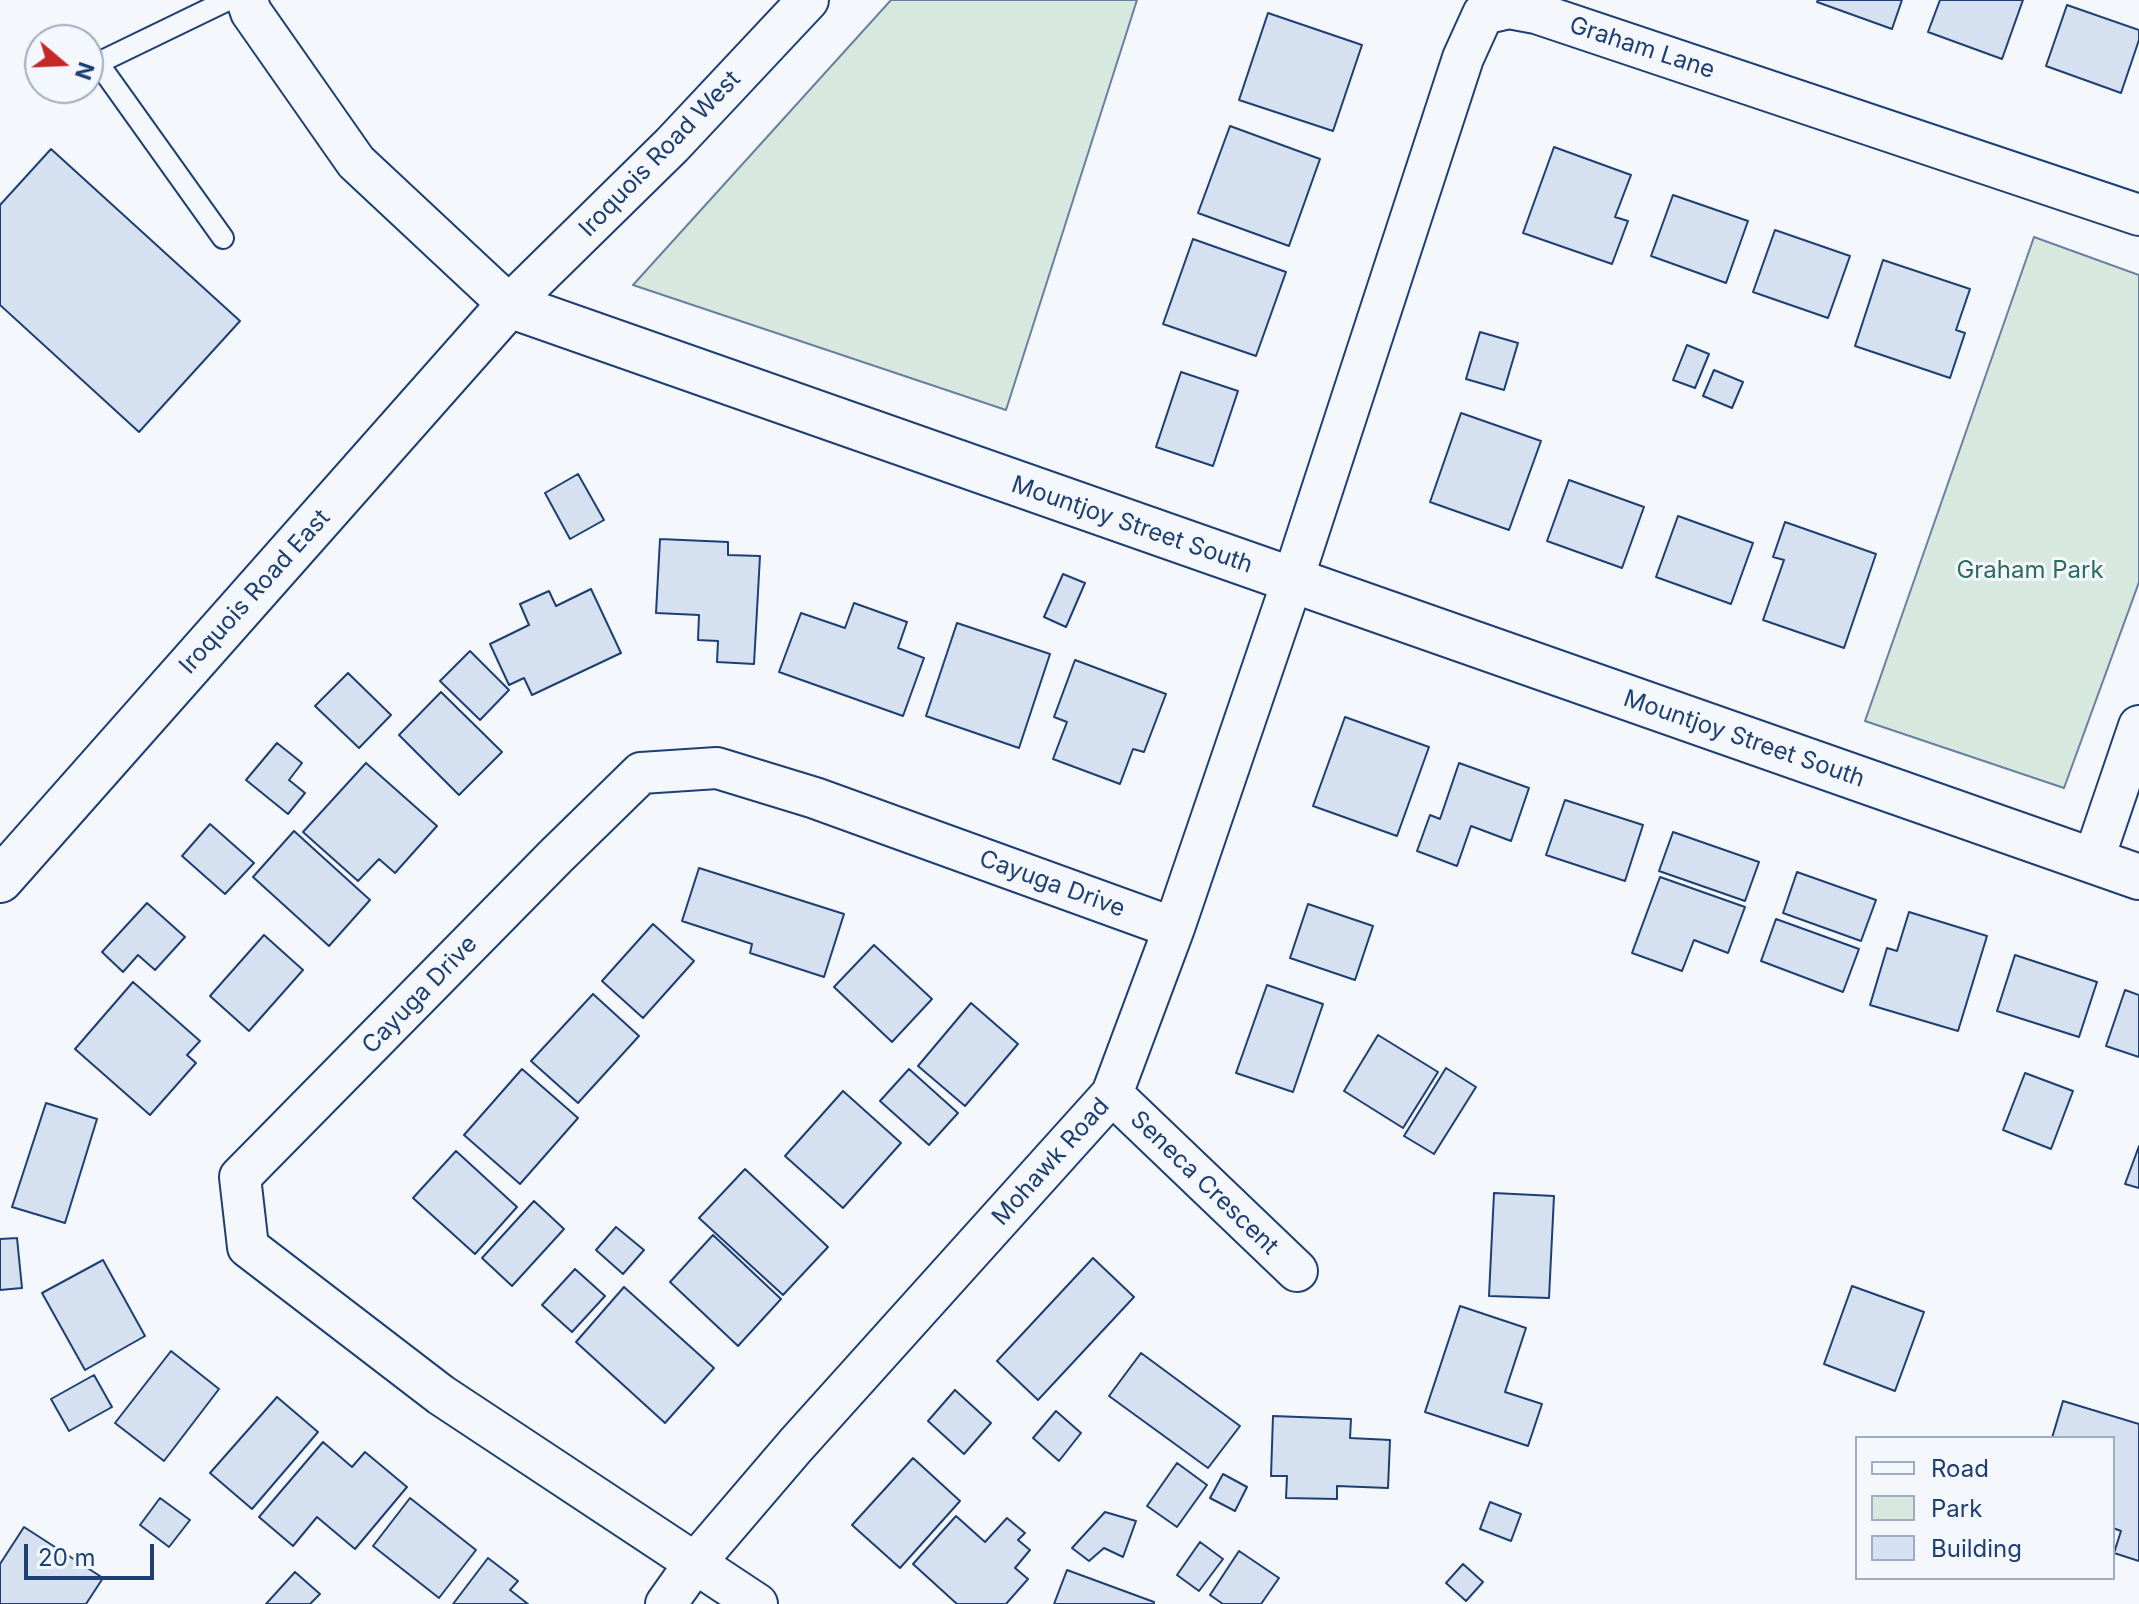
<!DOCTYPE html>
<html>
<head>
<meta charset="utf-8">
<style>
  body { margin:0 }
  #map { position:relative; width:2139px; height:1604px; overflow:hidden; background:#f4f7fb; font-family:Inter,sans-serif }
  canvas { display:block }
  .legend { position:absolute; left:1855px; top:1436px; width:260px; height:144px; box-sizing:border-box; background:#f4f7fb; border:2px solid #9eadc5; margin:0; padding:10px 14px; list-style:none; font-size:24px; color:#1d3f73 }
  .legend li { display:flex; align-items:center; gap:16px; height:40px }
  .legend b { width:40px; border:2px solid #9eadc5 }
  .north { position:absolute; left:24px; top:24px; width:80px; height:80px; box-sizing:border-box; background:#f4f7fb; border:2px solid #9eadc5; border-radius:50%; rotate:109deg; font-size:22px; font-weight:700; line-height:32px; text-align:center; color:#1d3f73 }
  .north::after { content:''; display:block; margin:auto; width:28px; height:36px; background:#c62828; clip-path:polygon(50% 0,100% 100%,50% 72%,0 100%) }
  .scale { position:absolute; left:24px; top:1544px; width:130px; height:36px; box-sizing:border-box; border:4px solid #1d3f73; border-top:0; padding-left:10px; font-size:24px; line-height:28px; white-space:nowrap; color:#1d3f73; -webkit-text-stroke:6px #f4f7fb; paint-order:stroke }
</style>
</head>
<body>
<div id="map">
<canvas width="2139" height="1604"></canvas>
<ul class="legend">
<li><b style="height:10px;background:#f4f7fb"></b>Road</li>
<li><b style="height:22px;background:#d7e8df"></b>Park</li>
<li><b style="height:22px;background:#d5e0f0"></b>Building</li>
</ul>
<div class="north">N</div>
<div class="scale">20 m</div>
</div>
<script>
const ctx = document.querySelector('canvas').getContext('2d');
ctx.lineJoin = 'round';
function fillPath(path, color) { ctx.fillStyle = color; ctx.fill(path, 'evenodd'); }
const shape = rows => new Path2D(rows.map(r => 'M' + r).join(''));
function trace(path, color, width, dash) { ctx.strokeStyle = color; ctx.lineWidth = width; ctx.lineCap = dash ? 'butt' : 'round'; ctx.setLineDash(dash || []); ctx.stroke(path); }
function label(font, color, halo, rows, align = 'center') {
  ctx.font = font + ' Inter,sans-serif'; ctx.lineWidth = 6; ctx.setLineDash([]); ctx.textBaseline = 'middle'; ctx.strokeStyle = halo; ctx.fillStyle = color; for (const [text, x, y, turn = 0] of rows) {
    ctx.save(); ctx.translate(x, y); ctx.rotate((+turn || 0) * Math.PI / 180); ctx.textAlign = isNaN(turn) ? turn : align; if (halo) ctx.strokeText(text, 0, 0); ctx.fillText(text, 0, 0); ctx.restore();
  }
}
const green = shape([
  [891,0,1137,0,1006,410,633,285,891,0],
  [2034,237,2139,275,2139,582,2064,788,1865,721,2034,237]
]);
fillPath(green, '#d7e8df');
trace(green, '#687fa3', 2);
const building = shape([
  [1818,0,1902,0,1892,29,1817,2,1818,0],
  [1940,0,2023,0,2002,59,1928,32,1940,0],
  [2067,5,2139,30,2139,40,2121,93,2046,66,2067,5],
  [1268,13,1362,45,1333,131,1239,100,1268,13],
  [1230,126,1320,159,1289,246,1198,213,1230,126],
  [1554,147,1631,175,1615,217,1628,221,1612,264,1523,233,1554,147],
  [51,149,240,321,139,432,0,305,0,205,51,149],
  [1673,195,1748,221,1726,283,1651,256,1673,195],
  [1775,230,1850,256,1828,318,1753,292,1775,230],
  [1193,239,1286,272,1256,356,1163,324,1193,239],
  [1883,260,1970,289,1956,330,1965,333,1950,378,1855,346,1883,260],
  [1480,332,1518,343,1504,390,1466,379,1480,332],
  [1687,345,1709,354,1695,388,1673,380,1687,345],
  [1714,370,1743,382,1732,408,1703,396,1714,370],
  [1181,372,1238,391,1213,466,1156,447,1181,372],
  [1461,413,1541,441,1509,530,1430,502,1461,413],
  [578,474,604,520,570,539,545,493,578,474],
  [1569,480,1644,507,1622,568,1547,541,1569,480],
  [1678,516,1753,543,1731,604,1656,577,1678,516],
  [1785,522,1876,554,1844,648,1763,620,1784,560,1773,557,1785,522],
  [660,539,728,542,728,555,760,556,754,664,717,662,718,641,698,640,699,615,656,613,660,539],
  [1063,574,1085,583,1066,627,1044,617,1063,574],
  [591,589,621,653,532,695,524,678,509,685,490,644,529,625,520,604,549,591,556,606,591,589],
  [854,603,907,622,898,648,924,658,903,716,779,672,801,613,845,628,854,603],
  [957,623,1050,654,1019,748,926,716,957,623],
  [470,651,509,690,480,720,440,681,470,651],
  [1075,660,1166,694,1144,752,1133,749,1120,784,1053,759,1067,722,1054,717,1075,660],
  [348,673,391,715,359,748,315,706,348,673],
  [441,692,502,752,459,795,399,735,441,692],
  [1345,717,1429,747,1397,836,1313,806,1345,717],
  [277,743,302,763,289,780,305,793,288,814,246,780,277,743],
  [366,763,437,826,395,873,379,859,358,881,303,832,366,763],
  [1459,763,1529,788,1511,841,1471,826,1457,866,1417,851,1430,815,1440,819,1459,763],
  [1565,800,1643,825,1625,881,1546,855,1565,800],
  [210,824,254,863,225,894,182,856,210,824],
  [294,831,370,900,329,946,253,877,294,831],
  [1673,832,1759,862,1745,901,1659,871,1673,832],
  [699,868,844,914,824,977,750,953,752,944,682,921,699,868],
  [1797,872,1876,900,1861,941,1783,913,1797,872],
  [1660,877,1745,907,1728,953,1694,940,1682,971,1632,953,1660,877],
  [147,903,185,937,155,970,138,955,123,972,102,952,147,903],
  [1308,904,1373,926,1355,980,1290,958,1308,904],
  [1909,912,1987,936,1958,1031,1870,1005,1887,948,1897,951,1909,912],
  [1776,919,1859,949,1843,992,1761,961,1776,919],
  [653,924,694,961,643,1018,602,981,653,924],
  [264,935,303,970,249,1031,210,996,264,935],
  [874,945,932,999,892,1042,834,987,874,945],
  [2015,955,2097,982,2079,1037,1997,1011,2015,955],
  [133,982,200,1041,187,1055,196,1063,150,1115,75,1049,133,982],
  [1267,985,1323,1004,1293,1092,1236,1073,1267,985],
  [2125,990,2139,995,2139,1057,2106,1046,2125,990],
  [593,994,639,1036,578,1103,531,1061,593,994],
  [971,1003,1018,1044,965,1106,918,1066,971,1003],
  [1378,1035,1438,1072,1403,1128,1344,1091,1378,1035],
  [1446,1068,1476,1087,1434,1154,1404,1136,1446,1068],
  [522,1069,578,1118,520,1184,464,1135,522,1069],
  [909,1069,958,1113,929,1145,880,1101,909,1069],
  [2025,1073,2073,1091,2051,1149,2003,1130,2025,1073],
  [843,1091,901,1143,843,1208,785,1156,843,1091],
  [46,1103,97,1119,65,1223,12,1207,46,1103],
  [2139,1146,2139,1188,2125,1184,2139,1146],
  [456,1151,517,1207,475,1254,413,1198,456,1151],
  [745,1169,828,1247,783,1295,699,1218,745,1169],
  [1494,1193,1554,1196,1549,1298,1489,1296,1494,1193],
  [534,1201,564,1229,512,1286,482,1258,534,1201],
  [616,1227,644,1250,623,1274,596,1250,616,1227],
  [713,1235,781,1299,738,1346,670,1282,713,1235],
  [17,1238,22,1288,0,1290,0,1239,17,1238],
  [1093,1258,1134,1297,1038,1400,997,1361,1093,1258],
  [103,1260,145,1336,85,1370,42,1293,103,1260],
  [575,1269,605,1296,572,1332,542,1305,575,1269],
  [1852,1286,1924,1312,1895,1391,1824,1364,1852,1286],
  [624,1287,714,1368,665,1423,576,1342,624,1287],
  [1460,1306,1526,1328,1505,1392,1542,1404,1528,1446,1425,1412,1460,1306],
  [171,1351,219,1389,164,1461,115,1423,171,1351],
  [1141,1353,1240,1426,1208,1468,1109,1396,1141,1353],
  [94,1375,112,1407,69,1431,51,1399,94,1375],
  [955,1390,991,1423,964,1454,928,1421,955,1390],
  [277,1397,318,1432,252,1509,210,1473,277,1397],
  [2063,1401,2139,1424,2139,1561,2114,1553,2121,1531,2113,1528,2113,1438,2052,1438,2063,1401],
  [1056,1411,1081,1433,1059,1461,1033,1438,1056,1411],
  [1273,1416,1351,1419,1350,1438,1390,1440,1388,1488,1337,1486,1337,1499,1286,1498,1287,1476,1271,1476,1273,1416],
  [323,1442,352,1467,365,1452,407,1487,355,1549,317,1517,293,1546,259,1517,323,1442],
  [913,1458,960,1501,900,1568,852,1525,913,1458],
  [1177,1463,1207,1485,1177,1527,1147,1506,1177,1463],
  [1223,1474,1247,1487,1235,1511,1210,1498,1223,1474],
  [160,1498,190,1520,169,1547,140,1525,160,1498],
  [410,1498,476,1550,439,1598,373,1546,410,1498],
  [1490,1502,1521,1514,1511,1541,1480,1529,1490,1502],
  [1105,1512,1136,1521,1123,1557,1104,1548,1089,1561,1072,1548,1105,1512],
  [956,1516,985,1542,1007,1518,1025,1533,1018,1540,1030,1550,1015,1568,1028,1579,1006,1604,957,1604,913,1564,956,1516],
  [24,1527,103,1578,86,1604,0,1604,0,1564,24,1527],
  [1200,1542,1223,1559,1199,1591,1177,1575,1200,1542],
  [1239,1551,1279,1578,1261,1604,1223,1604,1210,1595,1239,1551],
  [488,1558,518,1581,510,1590,528,1604,453,1604,488,1558],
  [1463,1564,1483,1582,1466,1601,1446,1583,1463,1564],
  [1067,1570,1154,1602,1154,1604,1054,1604,1067,1570],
  [295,1572,320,1594,310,1604,266,1604,295,1572]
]);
fillPath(building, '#d5e0f0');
trace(building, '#1d3f73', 2);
const lane = shape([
  [223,238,98,63,228,0]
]);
const street = shape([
  [247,0,251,12,356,162,509,305,672,145,808,0],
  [2093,861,2139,726],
  [1112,1094,1297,1271],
  [666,1604,695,1563,796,1445,1112,1094,1174,928,1292,582,1463,58,1483,14,1509,8,1536,13,2139,215],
  [757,1604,441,1395,248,1247,240,1177,556,856,641,773,717,768,815,798,1174,928]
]);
const secondary = shape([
  [0,880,509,305,2139,877]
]);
trace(lane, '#1d3f73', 24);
trace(street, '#1d3f73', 44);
trace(secondary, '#1d3f73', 48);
trace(lane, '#f4f7fb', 20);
trace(street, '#f4f7fb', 40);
trace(secondary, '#f4f7fb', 44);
label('24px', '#1d3f73', '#f4f7fb', [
  ["Graham Lane",1642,48,18],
  ["Iroquois Road West",660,154,-46],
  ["Mountjoy Street South",1132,525,19],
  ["Iroquois Road East",255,592,-48],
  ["Mountjoy Street South",1744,739,19],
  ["Cayuga Drive",1052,884,20],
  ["Cayuga Drive",420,995,-46],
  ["Mohawk Road",1051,1162,-48],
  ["Seneca Crescent",1204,1183,44]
]);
label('24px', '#2c6c60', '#f4f7fb', [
  ["Graham Park",2030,571]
]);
</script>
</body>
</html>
